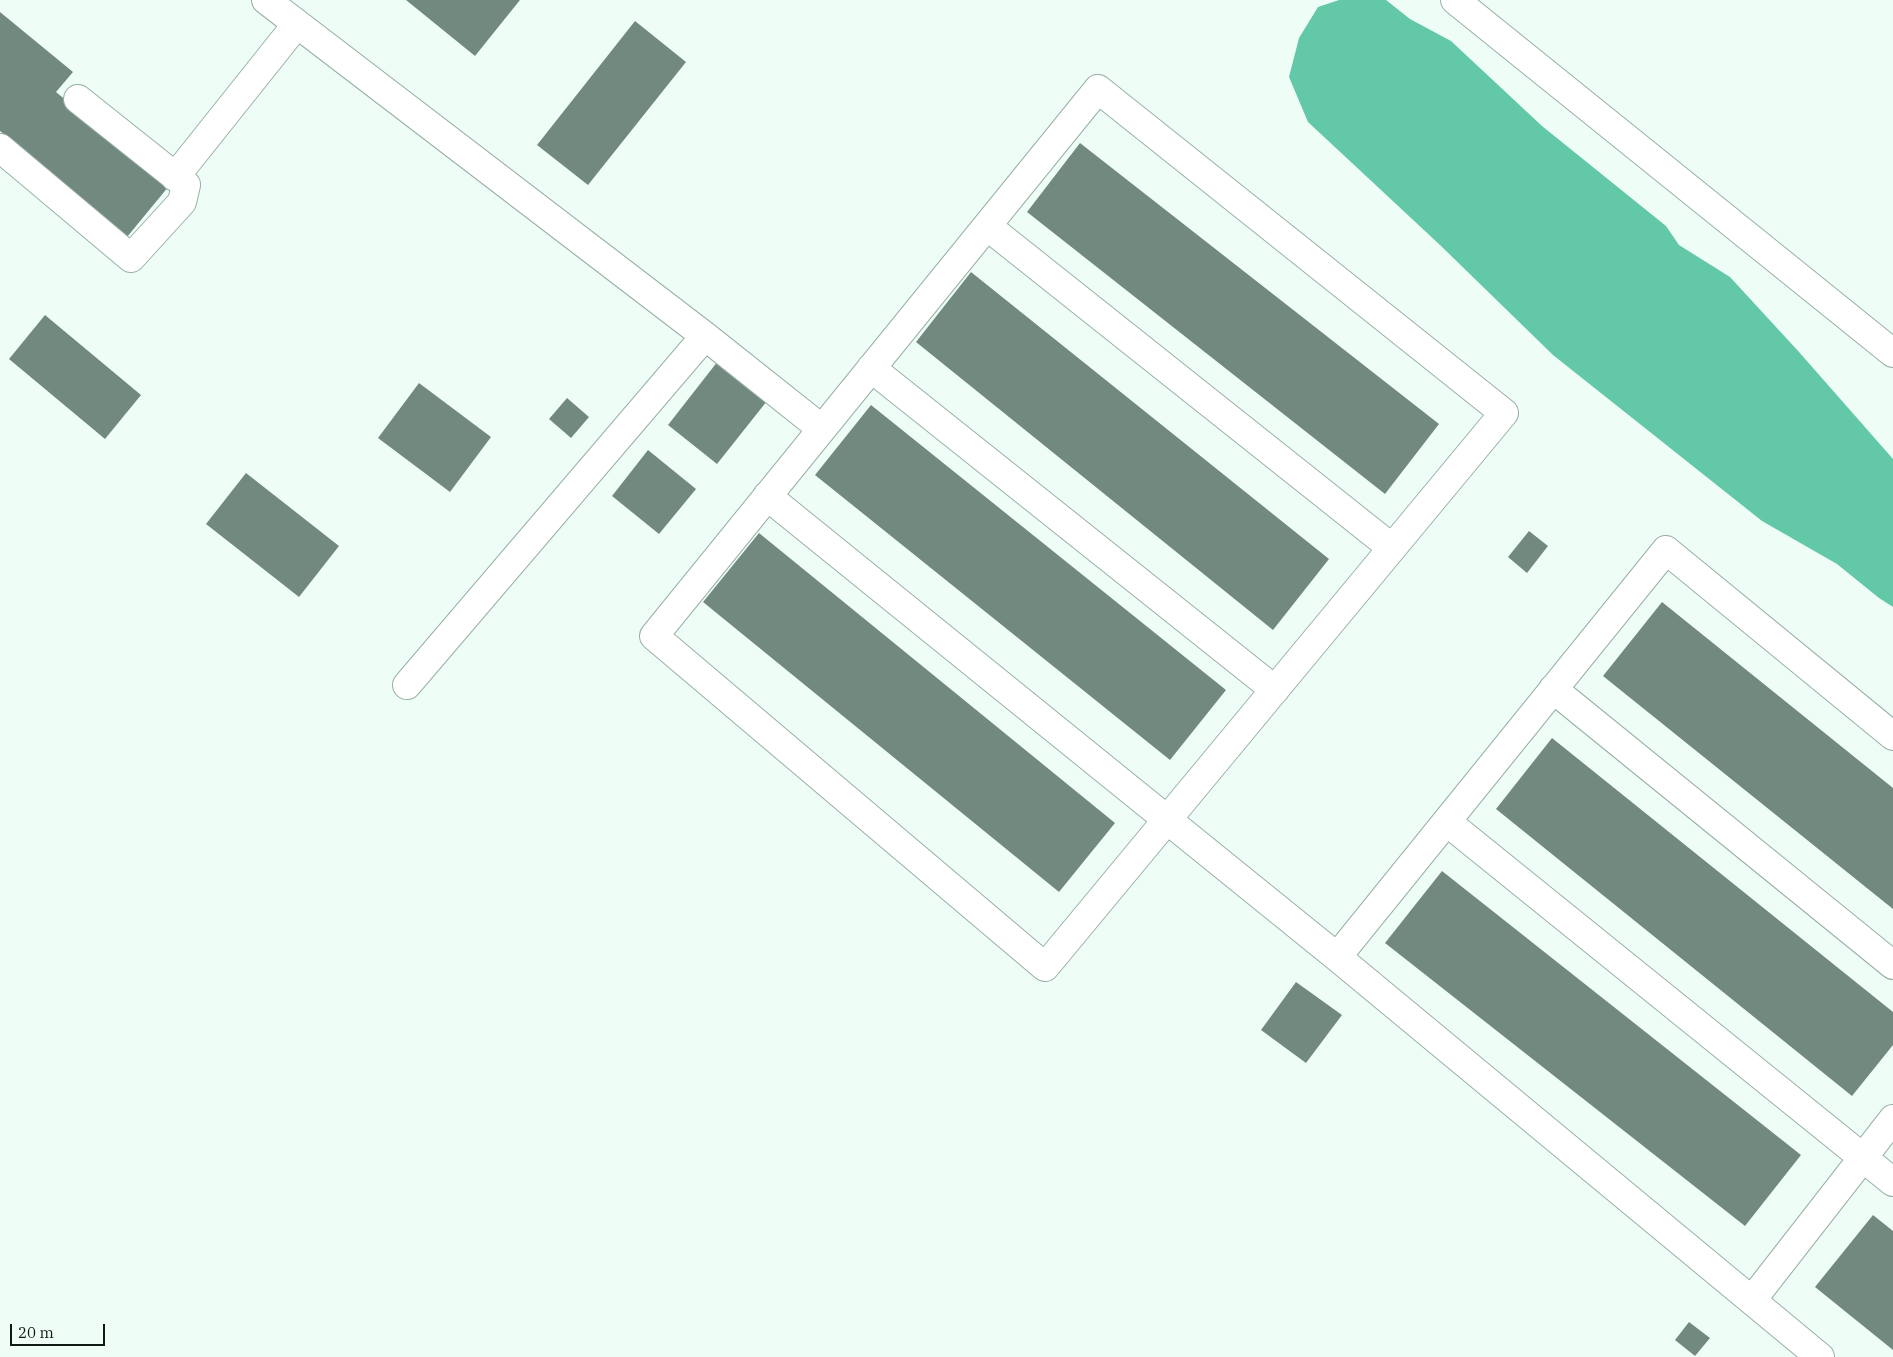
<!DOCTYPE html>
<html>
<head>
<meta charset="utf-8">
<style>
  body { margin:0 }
  #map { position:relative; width:1893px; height:1357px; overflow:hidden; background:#eefef7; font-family:"IBM Plex Serif",serif }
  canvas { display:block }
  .scale { position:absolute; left:10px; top:1324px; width:95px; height:22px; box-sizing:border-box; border:2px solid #0f1815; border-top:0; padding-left:6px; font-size:15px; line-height:18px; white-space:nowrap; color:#0f1815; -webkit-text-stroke:4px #eefef7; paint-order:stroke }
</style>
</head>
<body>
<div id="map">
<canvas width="1893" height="1357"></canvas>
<div class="scale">20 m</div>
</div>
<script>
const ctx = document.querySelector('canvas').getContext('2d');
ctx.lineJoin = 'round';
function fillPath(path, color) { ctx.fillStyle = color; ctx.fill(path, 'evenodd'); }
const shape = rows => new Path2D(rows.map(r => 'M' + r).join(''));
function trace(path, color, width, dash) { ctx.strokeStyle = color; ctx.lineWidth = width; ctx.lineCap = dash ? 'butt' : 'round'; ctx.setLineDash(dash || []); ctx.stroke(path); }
fillPath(shape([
  [1339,0,1386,0,1410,19,1451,41,1542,126,1666,226,1679,245,1730,277,1799,352,1893,459,1893,607,1879,598,1837,564,1762,521,1553,355,1440,245,1308,122,1289,77,1299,38,1318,7]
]), '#63c8a7');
fillPath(shape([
  [406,0,520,0,475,56],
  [0,12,73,72,56,92,169,186,127,237,0,131],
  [635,21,686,62,588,185,537,145],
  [1080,143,1439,424,1385,494,1027,212],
  [971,272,1329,559,1273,630,916,342],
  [45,315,141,395,105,439,9,359],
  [718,361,767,401,717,464,668,425],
  [419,383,491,437,450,492,378,438],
  [567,398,589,417,571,438,549,419],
  [871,405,1226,690,1170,760,815,475],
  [648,450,696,489,659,534,612,496],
  [246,473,339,546,299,597,206,524],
  [1529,531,1548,546,1527,573,1508,557],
  [759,533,1115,823,1059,892,703,602],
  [1662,602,1893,788,1893,909,1603,676],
  [1552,738,1893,1012,1893,1045,1852,1096,1496,809],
  [1442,871,1801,1155,1745,1226,1385,943],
  [1296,982,1342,1015,1306,1063,1261,1030],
  [1873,1215,1893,1231,1893,1350,1815,1287],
  [1689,1322,1710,1338,1695,1356,1675,1340]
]), '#728980');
const minor = shape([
  [266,0,705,336,822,429],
  [1455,0,1893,353],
  [1098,89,1504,413,1045,967,654,636,1098,89],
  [0,148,131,258,182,202,186,185,78,99],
  [175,177,297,24],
  [987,226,1392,548],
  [871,368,1275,690],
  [767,496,1337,957,1820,1357],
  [407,685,705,336],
  [1553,689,1893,965],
  [1447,822,1893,1182],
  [1337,957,1666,550,1893,736],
  [1752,1300,1893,1119]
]);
trace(minor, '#98b0a6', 30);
trace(minor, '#fff', 28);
</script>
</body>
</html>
